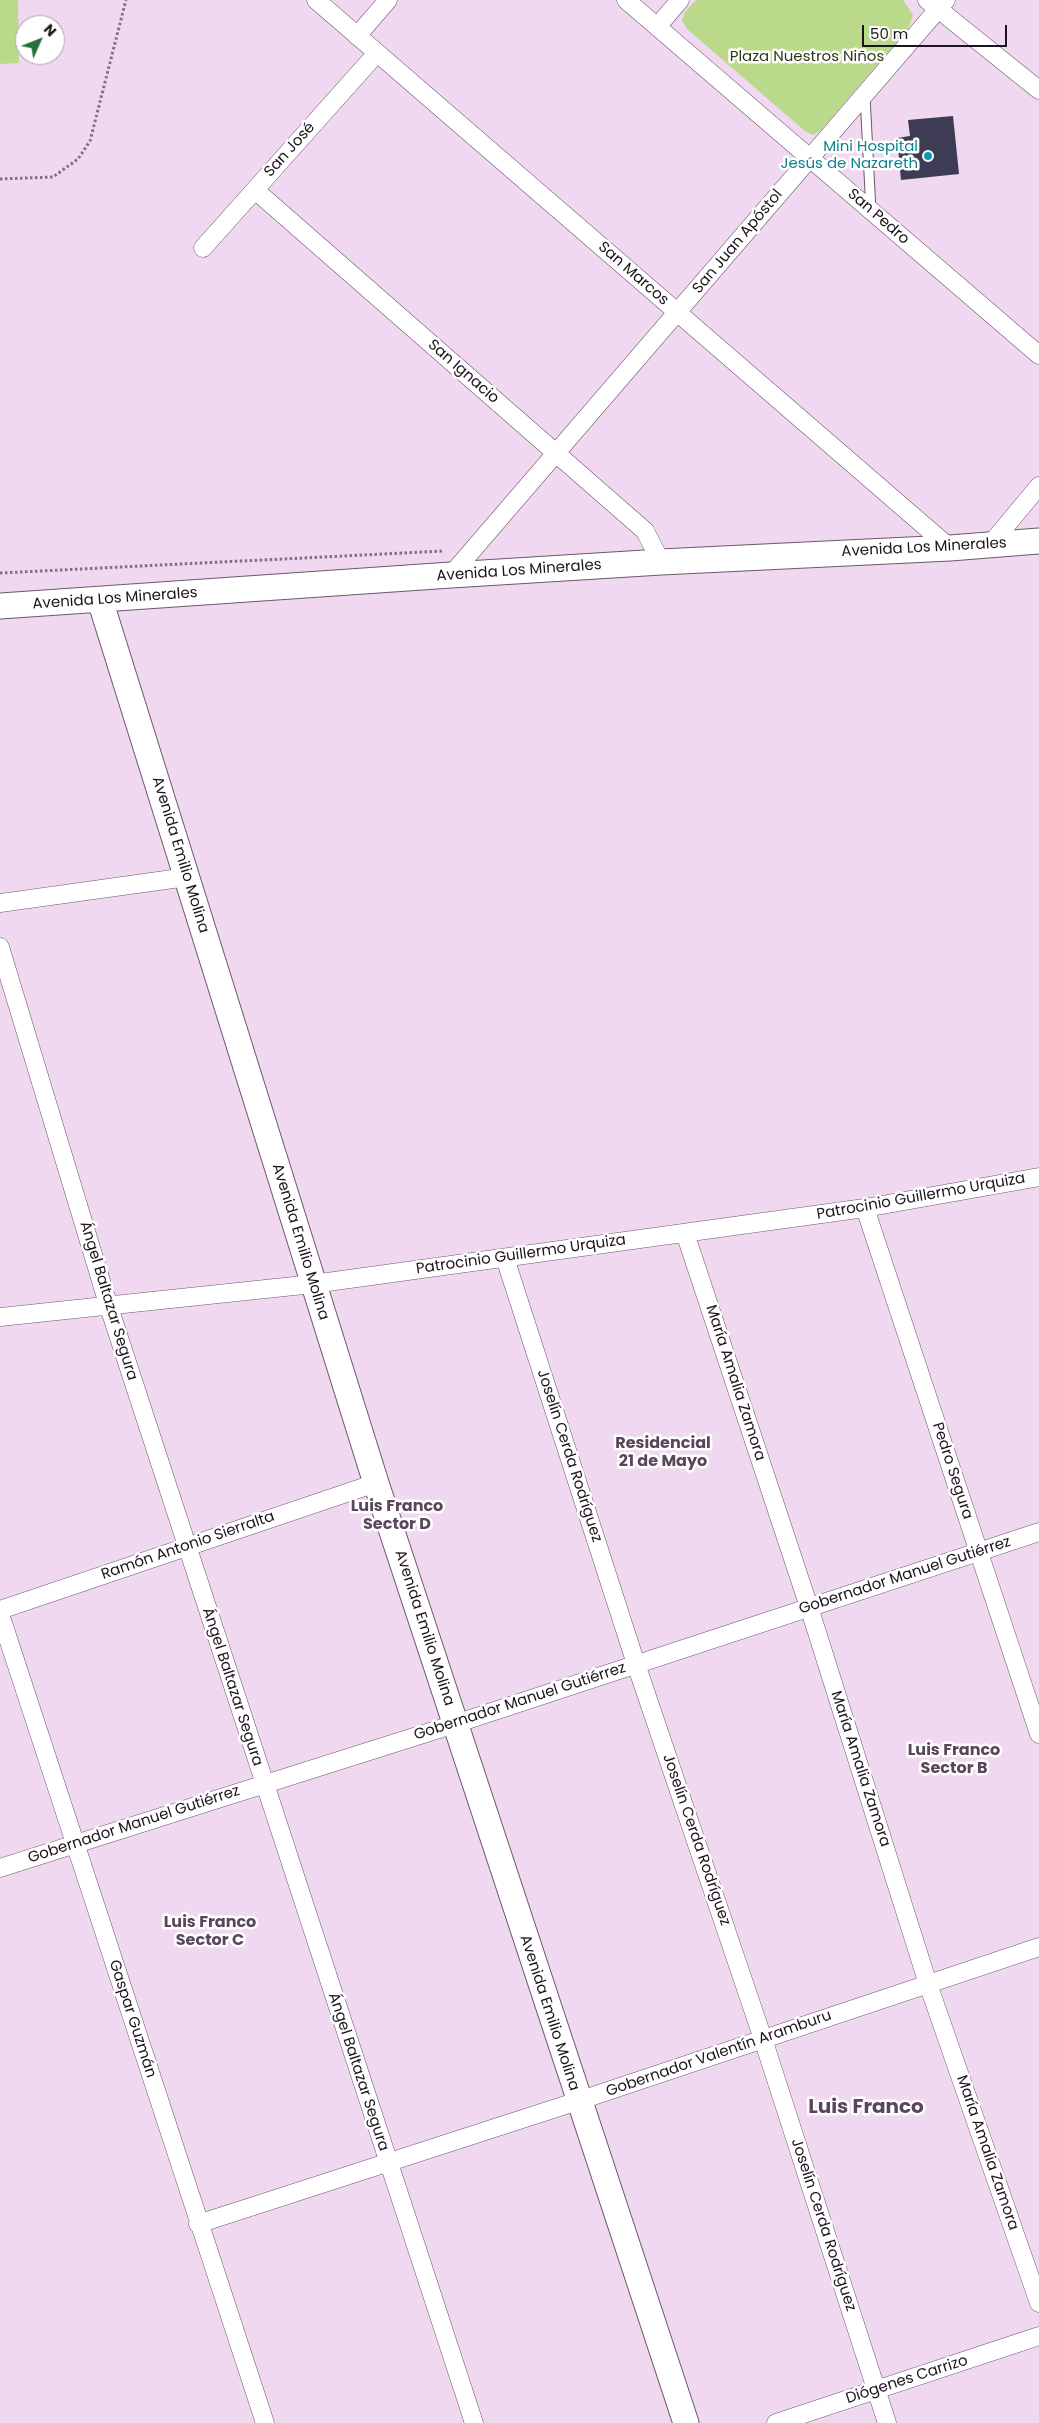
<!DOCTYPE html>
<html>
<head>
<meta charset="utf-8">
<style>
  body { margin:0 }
  #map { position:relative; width:1039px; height:2423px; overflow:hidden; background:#efd8f0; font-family:Poppins,sans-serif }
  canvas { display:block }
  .north { position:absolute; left:15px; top:15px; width:50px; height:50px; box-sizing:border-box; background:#fff; border:1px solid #a4a1a4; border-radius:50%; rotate:46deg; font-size:14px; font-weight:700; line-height:20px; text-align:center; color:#1c141c }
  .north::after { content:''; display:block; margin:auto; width:18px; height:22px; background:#276f3c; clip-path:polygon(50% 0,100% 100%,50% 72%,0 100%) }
  .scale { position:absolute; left:862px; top:25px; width:145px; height:22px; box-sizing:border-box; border:2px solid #1c141c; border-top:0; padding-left:6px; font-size:15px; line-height:18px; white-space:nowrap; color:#1c141c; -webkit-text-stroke:4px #fff; paint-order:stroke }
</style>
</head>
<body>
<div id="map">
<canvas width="1039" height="2423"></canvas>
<div class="north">N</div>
<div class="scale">50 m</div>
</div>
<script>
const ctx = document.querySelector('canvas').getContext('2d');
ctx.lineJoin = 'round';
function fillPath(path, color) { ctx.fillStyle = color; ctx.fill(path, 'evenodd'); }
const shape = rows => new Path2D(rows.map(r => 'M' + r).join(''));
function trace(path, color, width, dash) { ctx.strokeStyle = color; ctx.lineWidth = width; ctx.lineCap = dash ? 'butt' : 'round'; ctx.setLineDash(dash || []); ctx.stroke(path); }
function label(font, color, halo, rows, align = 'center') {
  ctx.font = font + ' Poppins,sans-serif'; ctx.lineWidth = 5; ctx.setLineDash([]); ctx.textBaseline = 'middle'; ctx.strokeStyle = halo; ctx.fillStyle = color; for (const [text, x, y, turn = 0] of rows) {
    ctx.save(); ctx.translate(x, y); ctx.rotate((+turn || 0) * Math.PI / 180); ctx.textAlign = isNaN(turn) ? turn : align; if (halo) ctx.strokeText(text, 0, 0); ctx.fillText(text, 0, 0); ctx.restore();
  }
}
fillPath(shape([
  [0,0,18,0,19,63,0,64],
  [696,0,903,0,913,15,908,29,821,130,813,135,805,131,687,29,682,20,685,12]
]), '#bbd98a');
fillPath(shape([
  [953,116,959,174,901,180,897,138,910,136,908,120]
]), '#3e3b54');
const lane = shape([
  [865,96,871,211]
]);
const street = shape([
  [316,0,950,548],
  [626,0,1039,355],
  [927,0,1039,90],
  [657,27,680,0],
  [357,36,388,0],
  [255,190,645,531,661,562],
  [203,248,377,53],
  [990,545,1039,486],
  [451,575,946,0],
  [0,903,187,877],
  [0,947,108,1304,474,2423],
  [865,1208,1039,1734],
  [685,1233,809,1607,928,1984,1039,2303],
  [505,1258,636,1664,763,2039,887,2423],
  [0,1317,313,1284,865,1208,1039,1177],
  [0,1610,376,1483],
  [0,1614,265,2423],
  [0,1868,455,1724,1039,1532],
  [198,2224,578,2101,1039,1947],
  [776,2423,1039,2336]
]);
const secondary = shape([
  [100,600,376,1483,686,2423],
  [0,606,451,575,661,562,950,548,1039,541]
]);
trace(lane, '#6c586d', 11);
trace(street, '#6c586d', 19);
trace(secondary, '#6c586d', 27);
trace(shape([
  [0,179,53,177,78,159,90,141,126,0],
  [0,573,444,551]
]), '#807080', 3, [2.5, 2.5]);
trace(lane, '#fff', 9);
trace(street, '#fff', 18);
trace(secondary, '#fff', 25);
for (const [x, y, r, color] of [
  [928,156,5,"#0f9aa8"]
]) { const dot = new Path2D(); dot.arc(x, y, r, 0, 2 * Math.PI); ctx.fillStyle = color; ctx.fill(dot); trace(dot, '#fff', 2); }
label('15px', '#2d3915', '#fff', [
  ["Plaza Nuestros Niños",807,57]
]);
label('15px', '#0d838f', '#fff', [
  ["Mini Hospital",918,147],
  ["Jesús de Nazareth",918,164]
], 'right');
label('15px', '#1c141c', '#fff', [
  ["San José",290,150,-48],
  ["San Pedro",878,217,41],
  ["San Juan Apóstol",738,242,-50],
  ["San Marcos",633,274,41],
  ["San Ignacio",463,372,41],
  ["Avenida Los Minerales",924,548,-3],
  ["Avenida Los Minerales",519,571,-4],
  ["Avenida Los Minerales",115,599,-4],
  ["Avenida Emilio Molina",180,855,73],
  ["Patrocinio Guillermo Urquiza",921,1197,-10],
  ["Avenida Emilio Molina",300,1242,73],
  ["Patrocinio Guillermo Urquiza",521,1255,-8],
  ["Ángel Baltazar Segura",108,1301,73],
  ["María Amalia Zamora",735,1383,72],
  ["Joselín Cerda Rodríguez",569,1456,72],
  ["Pedro Segura",952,1471,72],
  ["Ramón Antonio Sierralta",188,1546,-19],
  ["Gobernador Manuel Gutiérrez",905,1576,-18],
  ["Avenida Emilio Molina",424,1628,72],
  ["Ángel Baltazar Segura",232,1687,72],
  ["Gobernador Manuel Gutiérrez",520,1702,-18],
  ["María Amalia Zamora",860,1769,72],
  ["Gobernador Manuel Gutiérrez",134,1825,-18],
  ["Joselín Cerda Rodríguez",696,1840,71],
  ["Avenida Emilio Molina",549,2013,72],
  ["Gaspar Guzmán",132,2019,72],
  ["Gobernador Valentín Aramburu",719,2054,-19],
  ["Ángel Baltazar Segura",358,2072,72],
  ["María Amalia Zamora",987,2153,71],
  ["Joselín Cerda Rodríguez",823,2225,72],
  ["Diógenes Carrizo",907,2380,-18]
]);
label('bold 16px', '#59465a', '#fff', [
  ["Residencial",663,1444],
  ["21 de Mayo",663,1462],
  ["Luis Franco",397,1507],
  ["Sector D",397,1525],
  ["Luis Franco",954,1751],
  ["Sector B",954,1769],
  ["Luis Franco",210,1923],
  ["Sector C",210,1941]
]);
label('bold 20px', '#59465a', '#fff', [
  ["Luis Franco",866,2108]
]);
</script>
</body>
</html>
